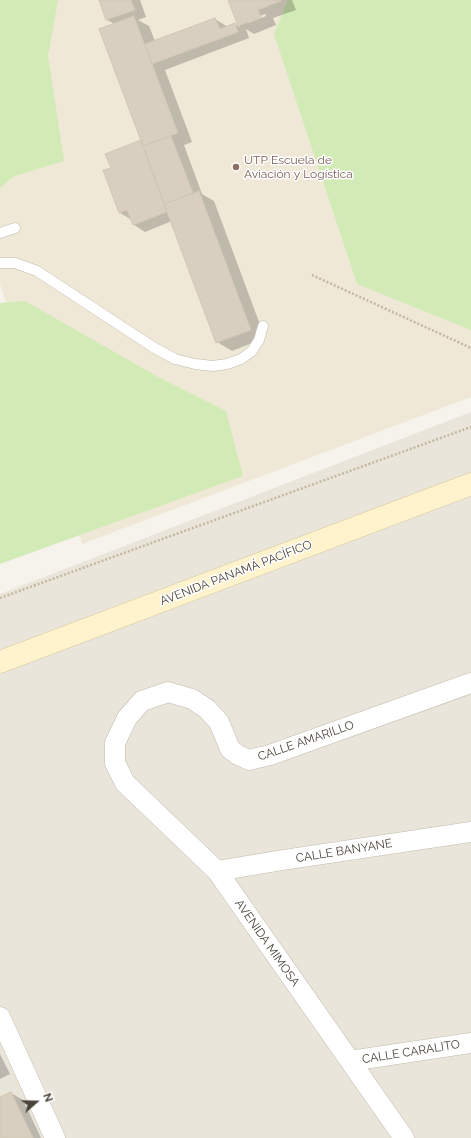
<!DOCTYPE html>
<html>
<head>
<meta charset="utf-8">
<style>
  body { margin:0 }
  #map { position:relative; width:471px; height:1138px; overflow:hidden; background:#f6f3ec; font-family:Raleway,sans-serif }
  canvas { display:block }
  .north { position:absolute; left:16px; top:1082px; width:40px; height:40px; -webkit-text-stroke:3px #fff; paint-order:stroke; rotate:70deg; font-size:11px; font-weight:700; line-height:16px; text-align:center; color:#4b4439 }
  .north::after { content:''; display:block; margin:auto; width:14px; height:18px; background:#4b4439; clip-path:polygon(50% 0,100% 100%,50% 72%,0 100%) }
</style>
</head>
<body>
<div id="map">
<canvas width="471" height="1138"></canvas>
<div class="north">N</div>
</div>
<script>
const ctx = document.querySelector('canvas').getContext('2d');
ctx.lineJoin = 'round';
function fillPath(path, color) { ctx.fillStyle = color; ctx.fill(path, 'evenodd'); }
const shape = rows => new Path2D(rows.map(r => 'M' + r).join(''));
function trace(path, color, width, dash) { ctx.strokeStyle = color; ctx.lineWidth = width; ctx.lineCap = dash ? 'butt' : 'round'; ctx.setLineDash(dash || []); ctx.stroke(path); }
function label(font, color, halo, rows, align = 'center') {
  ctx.font = font + ' Raleway,sans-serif'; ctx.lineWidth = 3; ctx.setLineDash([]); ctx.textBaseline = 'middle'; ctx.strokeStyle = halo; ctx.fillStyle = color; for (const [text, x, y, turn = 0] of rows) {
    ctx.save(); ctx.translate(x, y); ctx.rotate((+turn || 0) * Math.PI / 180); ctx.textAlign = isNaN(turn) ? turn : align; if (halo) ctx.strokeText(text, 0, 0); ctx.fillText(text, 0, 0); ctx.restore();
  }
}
fillPath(shape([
  [471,412,471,1138,0,1138,0,594]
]), '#eae5da');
fillPath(shape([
  [0,0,415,0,471,50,471,397,82,544,0,284]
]), '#efe8d6');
fillPath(shape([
  [0,0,58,0,48,56,64,161,14,176,0,188],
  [288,0,471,0,471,330,357,284,274,34],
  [25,301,160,378,226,411,243,476,0,564,0,303]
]), '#d2eab5');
fillPath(shape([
  [100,0,140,0,146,17,138,20,149,26,155,41,215,19,228,27,235,24,240,27,230,0,292,0,296,10,273,18,276,25,254,34,246,29,249,38,165,70,192,142,184,145,202,194,214,201,265,338,232,351,217,342,172,221,145,232,134,225,132,220,120,213,112,168,142,141,115,24,107,20],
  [265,14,266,16,248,23,248,21],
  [0,1054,10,1074,0,1079],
  [11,1093,23,1100,41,1138,0,1138,0,1098]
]), '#0003');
const building = shape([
  [99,0,131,0,135,10,106,20,99,0],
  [228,0,281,0,281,1,258,10,261,17,238,26,228,0],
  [134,16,178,133,143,146,99,29,134,16],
  [215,18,220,29,235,23,238,32,152,64,145,44,215,18],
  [171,136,193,193,164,204,143,146,171,136],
  [141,140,167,212,133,225,127,210,119,213,103,170,111,168,105,154,141,140],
  [199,191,251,330,216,343,164,204,199,191],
  [11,1092,33,1138,0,1138,0,1097,11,1092]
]);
fillPath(building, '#d8cfc1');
trace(building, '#d3c7b4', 1);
const lane = shape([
  [0,233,15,228],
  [0,263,15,263,37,271,153,347,175,359,195,364,213,366,227,364,241,359,252,351,259,340,263,326]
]);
const street = shape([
  [217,871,283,860,471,832],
  [0,1017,55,1138],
  [350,1061,471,1043],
  [404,1138,217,871,125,783,115,763,115,743,127,718,142,701,168,692,192,699,207,709,219,722,230,749,238,755,249,760,270,755,471,683]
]);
const secondary = shape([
  [0,662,471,484]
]);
trace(lane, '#c2bbae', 11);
trace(street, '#c2bbae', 21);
trace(secondary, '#d6c79b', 23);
trace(shape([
  [312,275,471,348],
  [0,598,471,427]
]), '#c4b79f', 2.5, [2, 2]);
trace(lane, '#fff', 10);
trace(street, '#fff', 20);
trace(secondary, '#fff3cd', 22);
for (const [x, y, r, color] of [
  [236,167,4,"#8d6e63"]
]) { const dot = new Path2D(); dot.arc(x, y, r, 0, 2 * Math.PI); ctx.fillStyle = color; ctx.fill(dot); trace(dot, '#fff', 1.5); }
label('12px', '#785e54', '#fff', [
  ["UTP Escuela de",244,160],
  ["Aviación y Logística",244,174]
], 'left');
label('12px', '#4b4439', '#fff', [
  ["AVENIDA PANAMÁ PACÍFICO",236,573,-21],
  ["CALLE AMARILLO",306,741,-19],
  ["CALLE BANYANE",344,851,-9],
  ["AVENIDA MIMOSA",267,943,55],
  ["CALLE CARALITO",411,1052,-9]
]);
</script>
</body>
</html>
